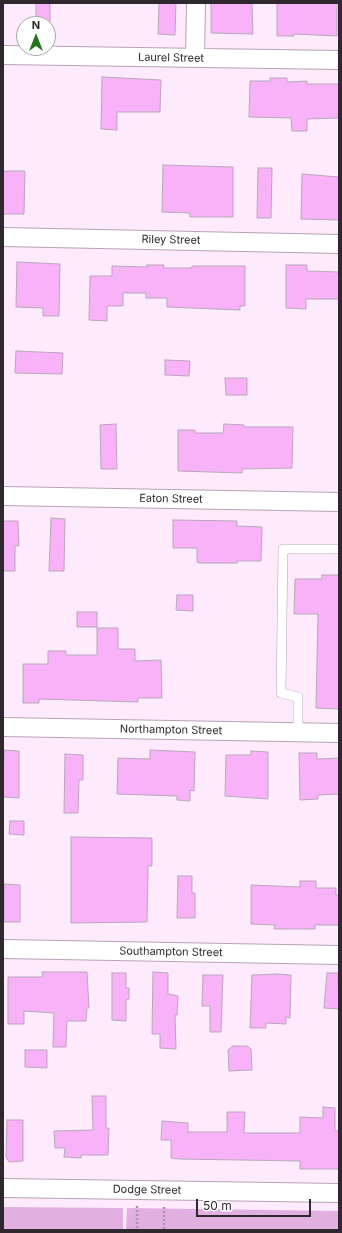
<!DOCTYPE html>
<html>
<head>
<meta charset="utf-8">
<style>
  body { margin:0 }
  #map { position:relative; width:342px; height:1233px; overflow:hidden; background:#feeafd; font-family:Inter,sans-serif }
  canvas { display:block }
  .frame { position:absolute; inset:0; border:4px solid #2f282f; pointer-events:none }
  .north { position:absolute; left:16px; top:16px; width:40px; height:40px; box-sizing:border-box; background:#fefefe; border:1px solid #aba8ab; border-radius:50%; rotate:0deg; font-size:11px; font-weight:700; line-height:16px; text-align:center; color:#2f282f }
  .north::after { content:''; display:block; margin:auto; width:14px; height:18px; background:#23741d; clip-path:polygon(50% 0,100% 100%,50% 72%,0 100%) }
  .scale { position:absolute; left:196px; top:1199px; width:115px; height:18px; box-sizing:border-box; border:2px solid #2f282f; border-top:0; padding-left:5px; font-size:12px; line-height:14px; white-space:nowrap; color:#2f282f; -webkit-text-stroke:3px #fefefe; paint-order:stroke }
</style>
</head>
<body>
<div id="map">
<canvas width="342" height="1233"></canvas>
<div class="frame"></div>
<div class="north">N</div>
<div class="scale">50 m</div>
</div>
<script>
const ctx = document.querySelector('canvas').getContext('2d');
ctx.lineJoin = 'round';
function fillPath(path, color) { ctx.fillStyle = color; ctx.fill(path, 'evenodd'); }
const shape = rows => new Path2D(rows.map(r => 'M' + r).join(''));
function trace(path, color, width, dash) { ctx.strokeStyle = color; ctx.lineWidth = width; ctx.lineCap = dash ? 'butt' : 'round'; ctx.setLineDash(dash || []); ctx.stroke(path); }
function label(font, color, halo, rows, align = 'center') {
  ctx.font = font + ' Inter,sans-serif'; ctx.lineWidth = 3.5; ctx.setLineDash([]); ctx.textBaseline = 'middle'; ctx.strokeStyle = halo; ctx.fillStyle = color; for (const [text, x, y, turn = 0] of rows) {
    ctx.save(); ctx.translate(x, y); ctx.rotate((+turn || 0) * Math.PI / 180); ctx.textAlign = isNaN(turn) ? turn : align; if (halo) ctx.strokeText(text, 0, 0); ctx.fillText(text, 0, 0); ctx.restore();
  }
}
fillPath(shape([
  [3,1207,123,1208,123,1230,3,1230],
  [127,1208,339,1211,339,1230,126,1230]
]), '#e1b0e0');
const building = shape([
  [36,3,50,3,50,24,36,24,36,3],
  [159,3,176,3,175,35,158,34,159,3],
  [211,3,252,3,253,34,211,33,211,3],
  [277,3,337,3,337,36,294,34,294,36,277,36,277,3],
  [102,77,161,80,160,112,117,112,117,130,101,129,102,77],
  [270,78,287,78,287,82,307,81,307,84,339,84,339,118,307,119,307,131,292,131,291,118,249,117,250,81,270,81,270,78],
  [163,165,233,167,233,217,190,217,190,213,162,212,163,165],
  [258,168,272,168,271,218,257,218,258,168],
  [6,171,25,171,24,214,3,214,3,172,6,171],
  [302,174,339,177,339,220,301,219,302,174],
  [17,262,60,264,59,316,43,316,43,308,16,307,17,262],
  [147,265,164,265,163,268,192,268,192,266,245,266,245,306,240,306,240,310,167,307,167,298,146,298,146,293,123,293,123,306,107,306,107,321,89,320,90,276,112,276,112,266,147,267,147,265],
  [286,265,307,265,307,271,339,272,339,299,306,299,306,309,286,308,286,265],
  [16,351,63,353,62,374,15,373,16,351],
  [165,360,190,361,189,376,165,375,165,360],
  [225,378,247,378,247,395,226,395,225,378],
  [116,424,117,469,101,469,100,425,116,424],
  [224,424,244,425,244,427,293,427,292,468,242,469,242,473,178,471,178,430,195,430,195,433,223,433,224,424],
  [51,518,65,519,64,571,49,571,51,518],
  [173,520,237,521,237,526,262,527,261,561,237,561,237,563,199,563,197,562,197,548,173,548,173,520],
  [3,521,18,521,19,546,15,546,15,571,3,571,3,521],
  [322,575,339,575,339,709,316,708,318,614,294,614,295,579,322,579,322,575],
  [177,595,193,595,193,611,176,610,177,595],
  [77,612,97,612,97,627,77,627,77,612],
  [97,628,118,628,118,649,135,649,135,661,161,660,162,698,138,698,138,702,39,699,39,703,23,703,23,664,48,664,48,651,66,651,66,655,97,655,97,628],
  [4,750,19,751,19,798,3,797,4,750],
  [150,750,195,752,194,791,190,790,190,801,177,800,177,796,117,794,118,758,150,759,150,750],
  [251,751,268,752,268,799,225,796,226,755,251,755,251,751],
  [299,753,317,753,317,759,339,758,339,794,318,795,318,799,300,800,299,753],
  [65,754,83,755,83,780,79,780,78,813,64,813,65,754],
  [10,821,24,821,24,835,9,834,10,821],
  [71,837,152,838,152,866,148,866,147,922,71,923,71,837],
  [178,876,192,876,192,893,195,893,195,918,177,918,178,876],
  [300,881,316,881,316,888,336,888,336,895,339,895,339,925,315,925,315,929,274,929,275,925,251,924,251,885,300,887,300,881],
  [4,884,20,885,20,922,4,922,4,884],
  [42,972,87,972,89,1008,87,1008,86,1021,67,1021,66,1047,53,1047,54,1013,24,1011,24,1024,8,1024,8,977,43,977,42,972],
  [153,972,168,973,168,994,178,996,177,1015,175,1015,176,1049,160,1048,160,1034,152,1034,153,972],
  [112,973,126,973,126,988,129,988,129,999,126,1000,126,1021,112,1020,112,973],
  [327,973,338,973,339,1009,324,1008,327,973],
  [277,974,291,975,290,1018,286,1017,286,1024,266,1023,266,1028,250,1028,252,975,277,974],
  [203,975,223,975,221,1032,210,1032,210,1006,202,1006,203,975],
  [233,1046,247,1046,251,1049,252,1070,229,1071,228,1050,233,1046],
  [25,1050,47,1050,47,1068,25,1067,25,1050],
  [92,1096,106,1096,106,1128,109,1128,108,1155,81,1155,81,1158,64,1157,65,1148,55,1148,54,1131,93,1130,92,1096],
  [323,1107,335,1108,335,1131,339,1131,339,1169,300,1169,300,1161,179,1159,171,1158,171,1140,161,1140,162,1121,188,1123,188,1132,227,1132,227,1112,245,1112,244,1133,300,1133,300,1117,323,1118,323,1107],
  [7,1120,23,1120,23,1161,9,1162,6,1157,7,1120]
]);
fillPath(building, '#f8b2f8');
trace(building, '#b9a7b9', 1);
const lane = shape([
  [298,733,298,697,281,693,283,549,339,549]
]);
const street = shape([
  [3,55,339,60],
  [195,58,196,3],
  [3,237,339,244],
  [3,496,339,502],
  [3,727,339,733],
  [3,949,339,955],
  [3,1188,339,1193]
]);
trace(lane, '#b6a3b5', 10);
trace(street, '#b6a3b5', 20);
trace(shape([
  [137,1206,137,1230],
  [164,1207,164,1230]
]), '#a798a6', 2.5, [2, 2]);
trace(lane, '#fff', 9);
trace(street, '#fff', 18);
label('11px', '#2f282f', '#fefefe', [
  ["Laurel Street",171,58,1],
  ["Riley Street",171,240,1],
  ["Eaton Street",171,499,1],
  ["Northampton Street",171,730,1],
  ["Southampton Street",171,952,1],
  ["Dodge Street",147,1190,1]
]);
</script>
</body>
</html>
